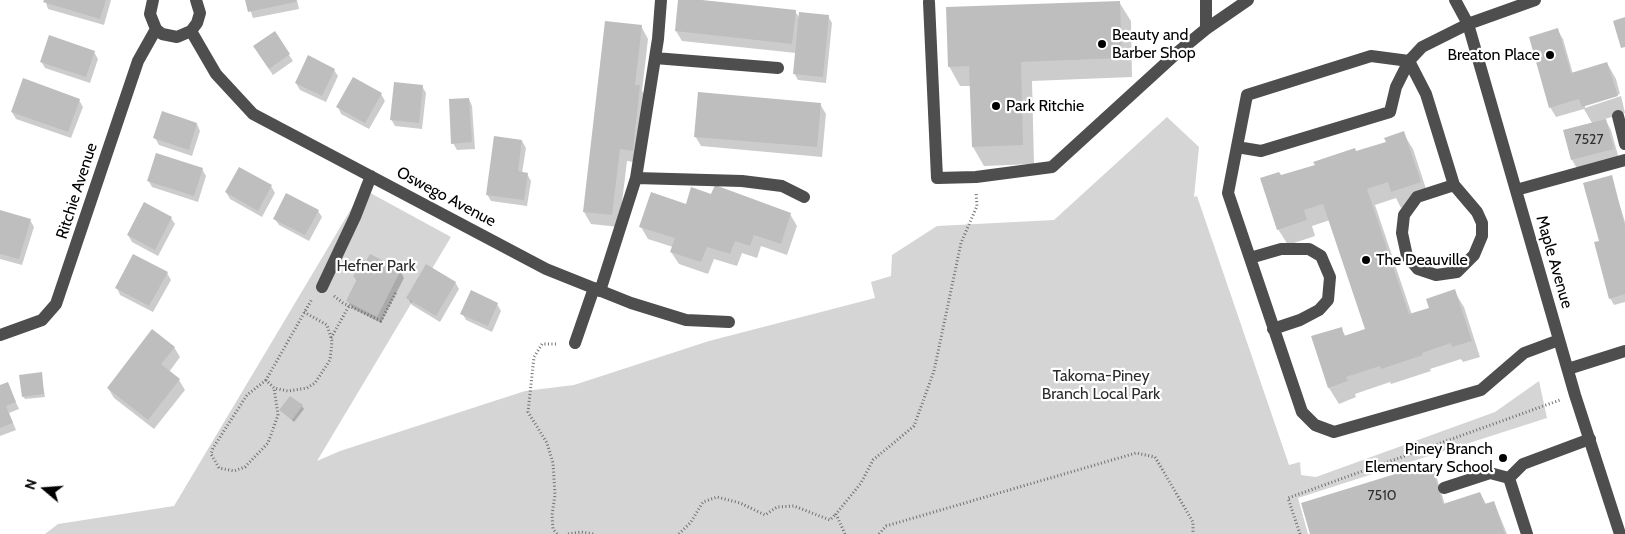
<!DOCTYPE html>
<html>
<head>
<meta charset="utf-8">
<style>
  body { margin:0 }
  #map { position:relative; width:1625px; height:534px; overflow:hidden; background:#fff; font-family:Cabin,sans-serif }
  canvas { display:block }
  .north { position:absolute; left:20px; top:464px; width:50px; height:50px; -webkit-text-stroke:4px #fff; paint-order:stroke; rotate:288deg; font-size:14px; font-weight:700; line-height:20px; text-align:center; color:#000 }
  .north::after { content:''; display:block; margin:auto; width:18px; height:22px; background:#000; clip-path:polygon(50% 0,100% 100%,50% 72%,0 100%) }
</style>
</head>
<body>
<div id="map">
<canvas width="1625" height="534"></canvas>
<div class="north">N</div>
</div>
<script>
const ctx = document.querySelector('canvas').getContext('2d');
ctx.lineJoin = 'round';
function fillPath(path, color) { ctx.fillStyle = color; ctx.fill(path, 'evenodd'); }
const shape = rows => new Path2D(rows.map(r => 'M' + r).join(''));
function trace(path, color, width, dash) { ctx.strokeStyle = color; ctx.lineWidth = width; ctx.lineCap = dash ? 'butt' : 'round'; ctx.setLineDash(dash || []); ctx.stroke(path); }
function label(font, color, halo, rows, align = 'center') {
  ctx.font = font + ' Cabin,sans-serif'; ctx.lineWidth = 4.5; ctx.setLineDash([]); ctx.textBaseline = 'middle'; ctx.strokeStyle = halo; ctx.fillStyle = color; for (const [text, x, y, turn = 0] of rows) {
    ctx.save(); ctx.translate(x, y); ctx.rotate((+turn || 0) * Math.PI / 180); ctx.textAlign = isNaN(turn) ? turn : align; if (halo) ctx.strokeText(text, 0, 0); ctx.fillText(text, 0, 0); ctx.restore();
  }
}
fillPath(shape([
  [1167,117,1199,147,1194,197,1197,196,1289,465,1300,462,1301,475,1316,477,1495,412,1539,381,1547,418,1298,498,1308,534,45,534,58,524,174,506,363,189,451,237,317,461,340,451,525,391,574,385,709,341,875,298,871,282,891,276,892,255,937,226,1054,220]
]), '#d5d5d5');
fillPath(shape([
  [45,0,111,0,104,25,48,9],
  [247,0,297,0,299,9,253,18],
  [680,0,795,11,800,19,828,16,832,23,826,83,798,80,794,73,796,53,682,41,676,31],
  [1119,2,1131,21,1132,77,1032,81,1034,164,984,166,973,147,971,86,960,86,949,66],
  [641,26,648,39,642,91,647,99,639,163,627,161,619,227,591,224,584,212],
  [1557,29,1563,39,1573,74,1607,63,1616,79,1620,94,1585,105,1585,108,1621,96,1625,113,1605,119,1611,130,1619,159,1578,170,1572,160,1565,131,1592,123,1584,109,1556,117,1550,107],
  [274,32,293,61,273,75,258,53],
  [94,52,98,59,90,83,45,68,41,61],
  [334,70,338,76,326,102,300,90,296,83],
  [422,86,426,93,422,129,395,126,391,119],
  [381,94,385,101,369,129,341,114,338,107],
  [469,99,472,106,475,149,457,150,453,143],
  [79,100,83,107,71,138,16,119,12,112],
  [820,104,826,114,822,157,701,146,695,136],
  [197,124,200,131,192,156,159,145,155,138],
  [1403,133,1413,149,1429,198,1401,208,1396,198,1375,205,1412,315,1430,309,1454,291,1464,307,1480,357,1463,362,1461,359,1430,369,1431,371,1391,384,1390,382,1355,394,1356,397,1339,404,1329,388,1313,337,1341,328,1346,337,1366,330,1330,220,1312,226,1315,236,1288,245,1278,229,1281,177,1387,143],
  [522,141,526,148,522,173,527,174,531,181,527,206,491,201,487,194],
  [202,169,206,176,198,202,152,187,148,180],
  [1611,177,1625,222,1625,302,1614,305,1610,298,1600,242],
  [271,186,275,193,262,217,230,199,226,192],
  [712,196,790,214,797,226,787,255,761,246,757,258,742,253,737,266,714,259,708,274,679,264,671,252,673,247,648,239,641,227],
  [0,211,30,220,34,227,22,265,0,259],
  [318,211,322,217,309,241,279,225,275,219],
  [171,218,175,224,158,256,132,242,128,235],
  [400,271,404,278,381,323,352,308,348,301,357,282,355,277],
  [167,273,171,280,153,312,120,295,117,288],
  [455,282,459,289,440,322,412,305,408,298],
  [497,304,501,311,492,332,466,320,462,313],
  [174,347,180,357,169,372,179,380,185,390,154,429,114,398,108,388],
  [41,374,45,397,25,399,23,396],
  [7,383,19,409,9,413,16,430,0,436,0,386],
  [302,406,304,409,294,422,281,410],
  [1431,465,1436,475,1445,505,1480,493,1486,504,1494,502,1507,534,1312,534]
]), '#0003');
fillPath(shape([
  [44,0,106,0,100,19,43,2],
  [245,0,296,0,296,2,248,12],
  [678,0,702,0,796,10,792,44,675,31],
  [1120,1,1122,58,1021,62,1023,145,972,147,969,66,948,67,946,7],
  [799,12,829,15,823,77,793,74],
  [1625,17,1625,47,1621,48,1613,21],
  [605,21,642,25,635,85,640,85,633,151,620,149,612,215,583,212],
  [1558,28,1571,73,1607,62,1618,96,1582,107,1579,99,1549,108,1529,37],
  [275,31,290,54,269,69,253,46],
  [49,35,95,51,86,77,40,62],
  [308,55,335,69,322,96,295,83],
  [353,77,382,93,365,123,336,107],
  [23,78,80,99,68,132,11,112],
  [394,82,423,85,419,123,390,120],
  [698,92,821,103,817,147,694,137],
  [469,98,472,142,451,144,449,99],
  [162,111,197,123,189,150,153,138],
  [1606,119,1614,149,1571,160,1563,130],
  [1404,131,1421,182,1391,192,1388,182,1367,189,1409,314,1429,308,1426,299,1455,289,1472,341,1452,347,1451,343,1422,353,1423,355,1381,369,1380,366,1346,377,1348,381,1328,388,1311,336,1342,327,1344,336,1365,329,1323,204,1304,210,1307,220,1277,230,1260,178,1279,172,1281,175,1315,165,1313,162,1355,148,1356,151,1386,142,1384,138],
  [494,136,522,140,518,171,528,173,524,200,486,195],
  [156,153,203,168,194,196,147,181],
  [239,167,272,185,258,211,225,192],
  [1612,175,1625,226,1625,294,1609,299,1594,242,1599,241,1583,183],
  [715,185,791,213,781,244,754,235,750,246,735,241,730,254,707,247,701,262,670,252,675,238,639,227,651,192,686,204,691,187,711,194],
  [286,193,319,210,305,235,273,219],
  [144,202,172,217,155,250,127,235],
  [0,210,31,219,19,259,0,254],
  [133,254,168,272,149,306,115,288],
  [370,254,401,270,377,317,346,301,357,279,353,277,362,259,366,261],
  [426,264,456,282,436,316,406,298],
  [471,290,498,303,488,326,460,314],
  [152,329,175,347,161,364,180,379,148,420,107,388],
  [42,372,44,394,22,397,19,375],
  [8,382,16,402,6,406,13,423,0,428,0,385],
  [290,396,303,405,292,420,279,410],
  [1431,463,1443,504,1480,492,1485,504,1494,501,1505,534,1310,534,1301,503]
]), '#bebebe');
trace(shape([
  [334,296,343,303,381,321,396,292],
  [304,312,327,325,332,341,330,360,315,383,307,388,288,391,274,388,266,380,312,299],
  [331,338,349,306],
  [266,380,247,395,213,448,211,454,219,468,234,471,245,467,268,443,278,415,274,388],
  [557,534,553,529,552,515,555,495,553,463,547,443,528,412,534,357,542,344,558,344],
  [568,534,581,532,594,534],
  [679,534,691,522,703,502,717,497,740,503,765,515,777,507,794,506,830,520,836,514],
  [845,534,836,514,861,483,873,460,914,426,934,371,961,243,977,206,976,192],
  [879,534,886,526,1136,453,1155,457,1193,522,1193,534],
  [1300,534,1288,498,1560,400]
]), '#707070', 3, [1, 2.5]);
trace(shape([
  [153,0,150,14,156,29,162,34,177,37,191,31,197,23,200,13,196,0],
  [1455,0,1468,24,1575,395,1620,534],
  [1535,0,1468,24,1422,47,1409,61,1371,56,1247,95,1228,193,1302,412,1315,425,1334,432,1481,390,1524,353,1559,340],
  [929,2,937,178,976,177,1052,167,1178,52,1206,29,1248,0],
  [1206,29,1206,0],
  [191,31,216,74,253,114,546,269,631,303,686,320,729,322],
  [655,58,778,68],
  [1409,61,1426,94,1454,185,1417,197,1404,215,1402,233,1407,256,1418,269,1436,275,1457,272,1474,255,1482,236,1482,223,1477,212,1454,185],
  [1618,116,1625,144],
  [1237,147,1261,151,1390,112,1396,87,1409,61],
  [636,178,658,39,661,0],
  [1516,190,1625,160],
  [1250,258,1281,249,1309,249,1321,256,1330,277,1328,300,1319,310,1300,320,1273,329],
  [322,287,355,217,371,176],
  [600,291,636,178,742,181,782,186,804,197],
  [0,335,42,320,56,304,138,61,156,29],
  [575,343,594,288],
  [1568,369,1625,351],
  [1444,488,1490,473,1509,478],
  [1527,534,1509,478,1523,464,1590,439]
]), '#4e4e4e', 12);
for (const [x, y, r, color] of [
  [1102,44,5,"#000"],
  [1550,55,5,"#000"],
  [996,106,5,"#000"],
  [1366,260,5,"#000"],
  [1503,458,5,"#000"]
]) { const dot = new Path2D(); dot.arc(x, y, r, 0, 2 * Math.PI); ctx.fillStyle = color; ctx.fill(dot); trace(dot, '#fff', 2); }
label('14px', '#303030', null, [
  ["7527",1589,140],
  ["7510",1382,496]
]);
label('16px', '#000', '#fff', [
  ["Beauty and",1112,35],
  ["Barber Shop",1112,53],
  ["Breaton Place",1540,55,"right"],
  ["Park Ritchie",1006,106],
  ["The Deauville",1376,260],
  ["Piney Branch",1493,449,"right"],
  ["Elementary School",1493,467,"right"]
], 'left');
label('16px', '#000', '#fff', [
  ["Ritchie Avenue",77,191,-72],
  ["Oswego Avenue",446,197,28],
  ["Maple Avenue",1554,262,74]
]);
label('16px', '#2c2c2c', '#fff', [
  ["Hefner Park",376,266],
  ["Takoma-Piney",1101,376],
  ["Branch Local Park",1101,394]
]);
</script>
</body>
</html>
